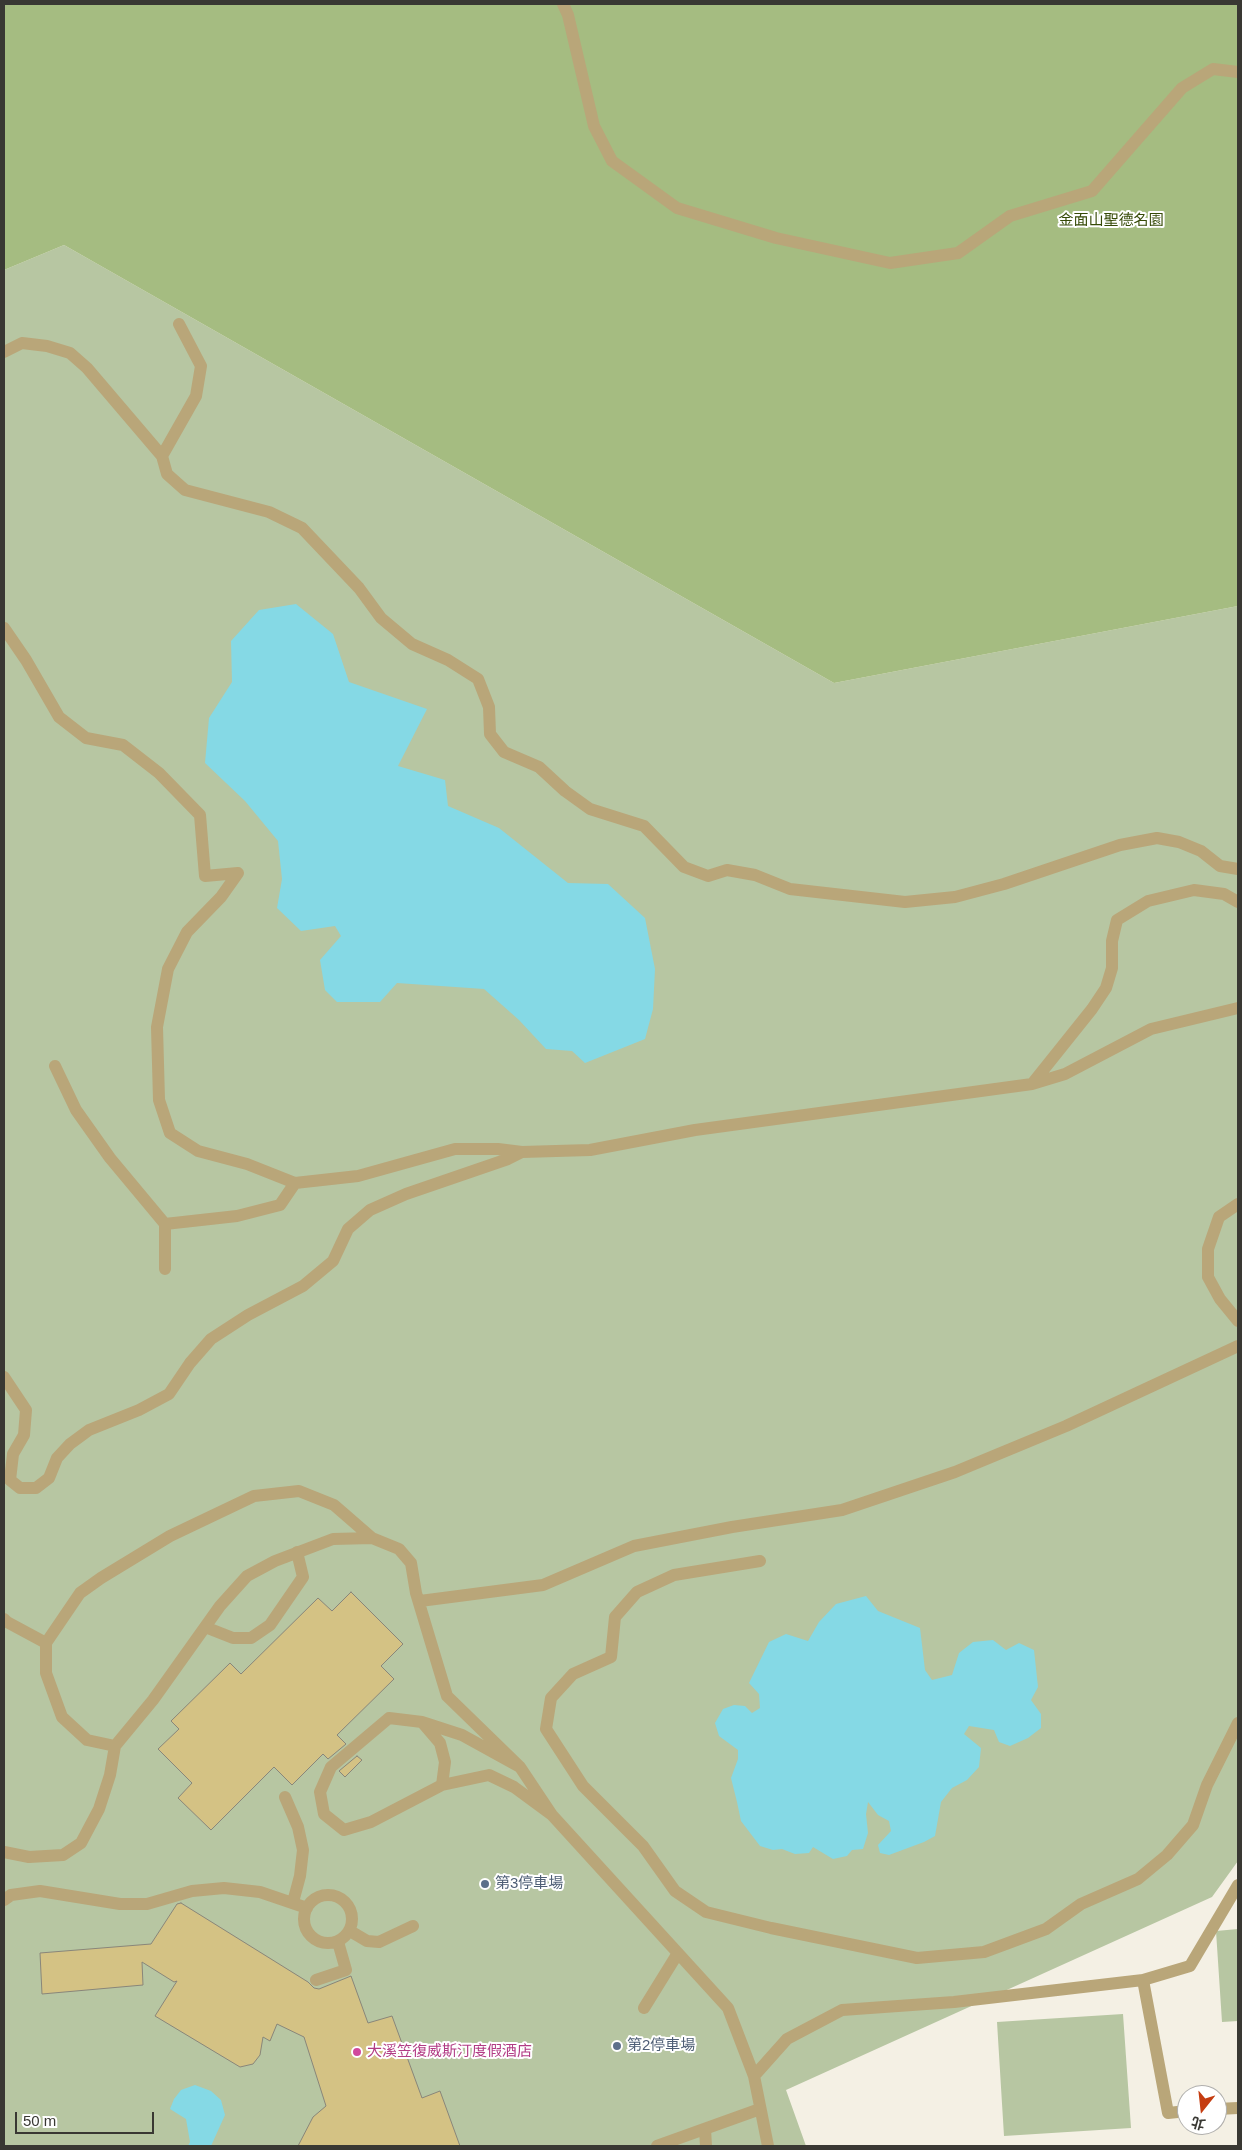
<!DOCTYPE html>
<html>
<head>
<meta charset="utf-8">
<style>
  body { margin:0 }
  #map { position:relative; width:1242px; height:2150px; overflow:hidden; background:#f4f0e4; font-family:Helvetica,"Noto Sans TC",sans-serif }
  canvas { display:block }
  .frame { position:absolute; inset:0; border:5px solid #393833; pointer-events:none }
  .north { position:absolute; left:1177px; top:2085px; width:50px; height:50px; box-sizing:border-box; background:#fff; border:1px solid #b0afad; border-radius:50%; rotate:196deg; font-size:14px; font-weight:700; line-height:20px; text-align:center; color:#393833 }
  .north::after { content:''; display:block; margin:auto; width:18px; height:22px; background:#c53d11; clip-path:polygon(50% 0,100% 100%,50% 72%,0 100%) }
  .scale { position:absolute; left:15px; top:2112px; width:139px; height:22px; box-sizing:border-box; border:2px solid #393833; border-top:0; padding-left:6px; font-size:15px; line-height:18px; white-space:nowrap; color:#393833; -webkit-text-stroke:4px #fff; paint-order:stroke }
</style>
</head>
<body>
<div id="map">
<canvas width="1242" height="2150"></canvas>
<div class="frame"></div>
<div class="north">北</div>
<div class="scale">50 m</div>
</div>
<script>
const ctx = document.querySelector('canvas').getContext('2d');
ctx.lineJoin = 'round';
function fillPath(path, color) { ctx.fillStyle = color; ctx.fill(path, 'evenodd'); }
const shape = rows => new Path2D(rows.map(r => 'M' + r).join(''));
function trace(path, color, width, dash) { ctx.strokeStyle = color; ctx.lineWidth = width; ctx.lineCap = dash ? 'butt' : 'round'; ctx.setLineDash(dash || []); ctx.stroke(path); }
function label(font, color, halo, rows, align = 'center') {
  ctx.font = font + ' Helvetica,"Noto Sans TC",sans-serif'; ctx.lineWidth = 4; ctx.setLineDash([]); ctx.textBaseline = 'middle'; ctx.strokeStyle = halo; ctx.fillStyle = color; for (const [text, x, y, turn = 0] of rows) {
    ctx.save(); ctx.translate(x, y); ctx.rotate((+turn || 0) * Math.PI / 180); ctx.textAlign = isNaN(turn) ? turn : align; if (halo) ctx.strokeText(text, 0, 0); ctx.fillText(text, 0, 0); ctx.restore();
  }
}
fillPath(shape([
  [64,245,834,683,1238,606,1238,1861,1212,1897,786,2090,806,2146,4,2146,4,270],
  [1238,1929,1238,2021,1222,2022,1216,1931],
  [1123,2014,1131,2128,1004,2136,997,2022]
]), '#b7c6a2');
fillPath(shape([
  [4,4,1238,4,1238,606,834,683,64,245,4,270]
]), '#a5bc81');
fillPath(shape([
  [296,604,333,634,349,682,427,709,398,766,445,780,448,806,499,828,568,883,608,884,645,918,655,969,653,1009,645,1039,585,1063,572,1051,546,1049,519,1020,484,989,397,983,380,1002,337,1002,325,990,320,960,341,936,335,926,301,931,277,908,282,879,278,841,245,801,205,763,209,718,232,682,231,641,259,610],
  [866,1596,878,1611,920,1628,925,1670,932,1680,952,1675,959,1653,973,1642,993,1640,1006,1650,1019,1643,1034,1650,1038,1687,1031,1700,1041,1714,1041,1728,1028,1738,1010,1746,999,1742,994,1730,969,1726,964,1734,981,1748,979,1767,967,1780,952,1788,941,1802,935,1836,924,1842,889,1855,880,1853,878,1845,891,1831,889,1821,878,1815,868,1802,866,1814,868,1833,863,1849,852,1850,847,1856,833,1859,813,1847,809,1853,795,1854,782,1849,773,1850,760,1846,741,1821,737,1802,731,1778,738,1759,738,1750,719,1736,715,1723,723,1709,734,1705,745,1706,752,1713,760,1708,759,1694,749,1683,769,1642,786,1634,808,1641,819,1622,836,1604],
  [195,2085,211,2091,221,2100,225,2115,211,2146,188,2146,190,2142,186,2119,170,2109,174,2099,181,2090]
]), '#85d9e5');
const building = shape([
  [351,1592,403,1644,381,1666,394,1679,337,1735,346,1744,328,1759,323,1754,292,1785,274,1767,211,1830,178,1798,192,1783,158,1749,179,1729,171,1721,230,1663,241,1674,318,1598,332,1611,351,1592],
  [357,1756,362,1760,345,1777,339,1771,357,1756],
  [181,1903,308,1982,314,1988,319,1989,351,1976,368,2023,392,2016,422,2098,440,2091,460,2146,298,2146,313,2117,326,2106,304,2037,277,2024,270,2041,263,2037,260,2055,253,2064,240,2067,155,2016,177,1981,174,1982,142,1962,143,1985,42,1994,40,1953,151,1944,177,1904,181,1903]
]);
fillPath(building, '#d4c284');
trace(building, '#89867a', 1);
trace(shape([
  [563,4,568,15,594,126,612,161,677,208,776,238,890,263,958,253,1010,216,1092,191,1182,88,1213,69,1238,72],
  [4,352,22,343,47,346,70,353,87,368,162,456,167,474,185,490,269,512,302,528,359,588,381,618,412,644,448,660,478,679,489,707,490,734,504,752,539,767,565,791,590,809,644,826,684,867,708,876,727,870,755,875,790,889,905,902,955,897,1004,884,1120,845,1157,838,1179,842,1201,851,1220,866,1238,869],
  [162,456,196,396,201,366,179,324],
  [4,628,26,660,59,717,86,738,123,745,159,773,200,815,205,876,238,873,221,897,187,932,168,969,157,1027,159,1100,170,1133,198,1151,247,1164,295,1183,358,1176,455,1149,498,1149,522,1152],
  [55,1066,76,1110,110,1158,165,1224,237,1216,280,1205,295,1183],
  [1032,1084,1092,1009,1106,988,1112,968,1112,941,1117,920,1148,901,1194,890,1224,894,1238,902],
  [1238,1204,1219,1217,1208,1249,1208,1277,1220,1299,1238,1321],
  [165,1224,165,1269],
  [4,1377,26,1410,24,1435,13,1454,10,1480,20,1488,36,1488,49,1478,57,1458,70,1444,89,1430,139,1410,169,1394,190,1363,211,1339,248,1315,303,1286,333,1261,348,1229,370,1210,406,1194,508,1159,522,1152,590,1150,695,1130,1032,1084,1065,1074,1151,1029,1238,1008],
  [760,1561,674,1575,637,1592,615,1617,611,1657,573,1674,551,1698,546,1729,583,1786,643,1846,675,1891,706,1912,771,1928,917,1958,984,1952,1046,1929,1081,1904,1138,1879,1167,1855,1193,1825,1207,1785,1238,1723],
  [420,1601,543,1585,634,1546,732,1527,842,1510,955,1472,1066,1426,1238,1346],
  [4,1619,7,1622,46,1643,46,1673,62,1717,87,1740,115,1746],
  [205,1627,233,1638,251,1638,270,1625,303,1577,297,1552],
  [46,1643,80,1593,101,1578,170,1536,254,1496,299,1491,334,1505,372,1538],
  [422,1722,440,1743,445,1762,442,1785,371,1822,344,1830,324,1814,320,1792,331,1767,389,1718,422,1722,462,1735,520,1767,552,1815],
  [442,1785,489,1775,514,1787,552,1815,728,2008,754,2076,768,2146],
  [285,1797,298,1827,303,1850,300,1876,293,1902],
  [4,1852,29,1857,63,1855,81,1843,99,1809,110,1775,115,1746,153,1700,220,1606,247,1576,275,1561,333,1539,372,1538,399,1549,411,1563,416,1593,447,1696,520,1767],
  '304 1919a24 24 0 1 1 48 0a24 24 0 1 1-48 0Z',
  [4,1900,11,1895,40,1891,120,1904,147,1904,192,1891,224,1888,260,1892,307,1908],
  [350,1931,367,1941,379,1942,413,1926],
  [316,1980,346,1970,338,1942],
  [1143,1980,1168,2113,1187,2111],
  [644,2008,678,1953],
  [754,2076,787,2039,842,2010,954,2002,1143,1980,1190,1966,1238,1885],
  [1217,2109,1238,2108],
  [705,2129,706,2146],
  [657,2146,760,2109]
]), '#b9a679', 12);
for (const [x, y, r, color] of [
  [485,1884,5,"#5c6f8a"],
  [617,2046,5,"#5c6f8a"],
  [357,2052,5,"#d1479c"]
]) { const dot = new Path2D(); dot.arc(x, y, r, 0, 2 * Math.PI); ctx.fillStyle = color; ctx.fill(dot); trace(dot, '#fff', 2); }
label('15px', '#364a07', '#fff', [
  ["金面山聖德名園",1111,221]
]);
label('15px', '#4e5e75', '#fff', [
  ["第3停車場",495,1884],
  ["第2停車場",627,2046]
], 'left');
label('15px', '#b23c85', '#fff', [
  ["大溪笠復威斯汀度假酒店",367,2052]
], 'left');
</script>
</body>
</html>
